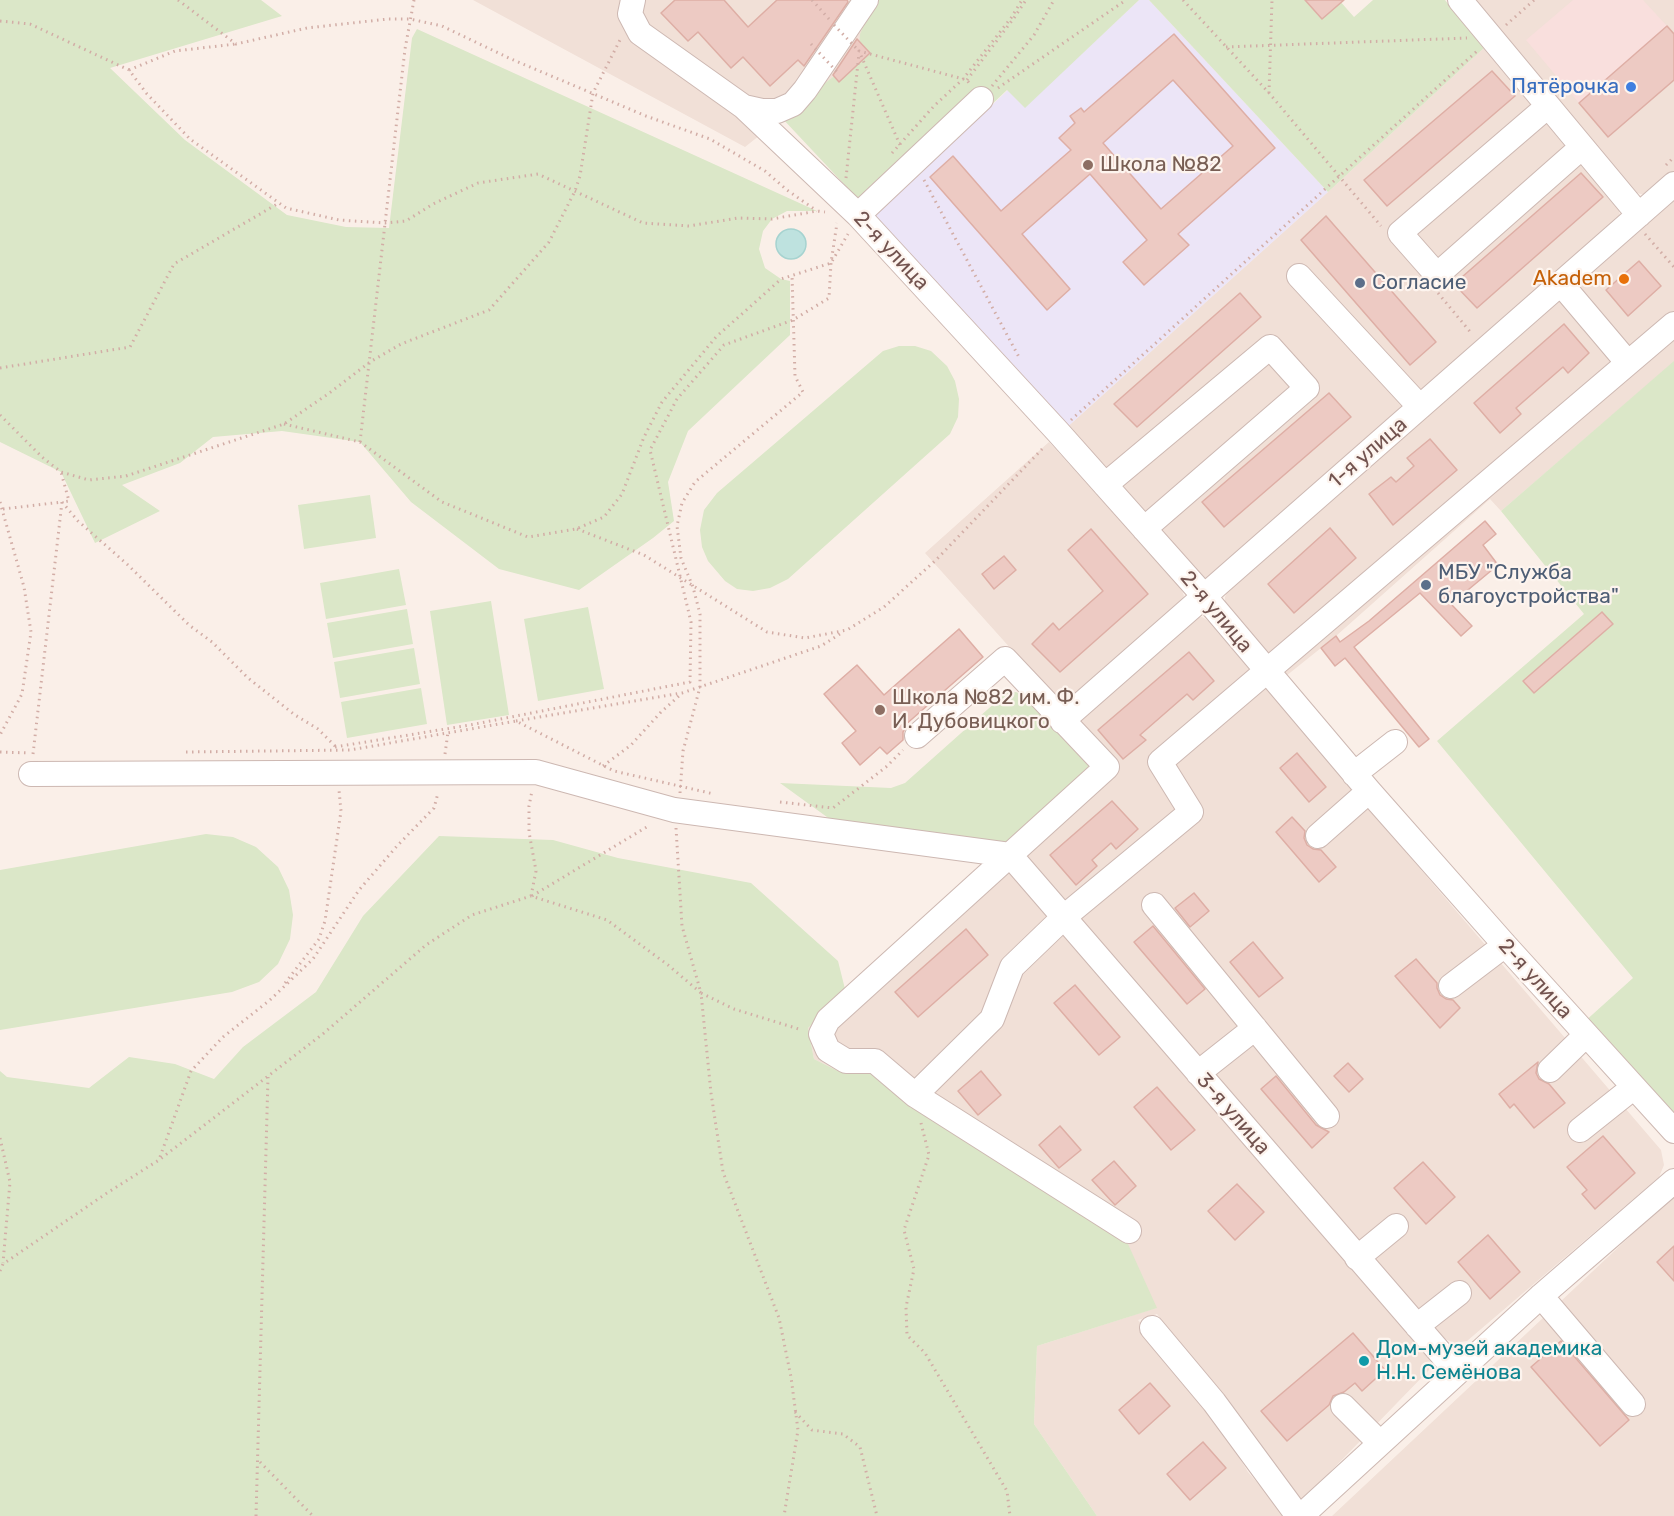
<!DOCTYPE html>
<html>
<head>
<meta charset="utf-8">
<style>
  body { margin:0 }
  canvas { display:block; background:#faefe8 }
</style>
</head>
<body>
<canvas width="1674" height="1516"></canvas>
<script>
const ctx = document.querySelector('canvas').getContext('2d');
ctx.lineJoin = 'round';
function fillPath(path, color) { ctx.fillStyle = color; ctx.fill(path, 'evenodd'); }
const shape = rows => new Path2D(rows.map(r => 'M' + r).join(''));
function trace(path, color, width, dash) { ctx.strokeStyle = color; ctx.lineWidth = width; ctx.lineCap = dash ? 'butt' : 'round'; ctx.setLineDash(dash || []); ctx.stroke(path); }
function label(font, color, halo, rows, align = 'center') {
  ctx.font = font + ' Rubik,sans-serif'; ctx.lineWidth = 4.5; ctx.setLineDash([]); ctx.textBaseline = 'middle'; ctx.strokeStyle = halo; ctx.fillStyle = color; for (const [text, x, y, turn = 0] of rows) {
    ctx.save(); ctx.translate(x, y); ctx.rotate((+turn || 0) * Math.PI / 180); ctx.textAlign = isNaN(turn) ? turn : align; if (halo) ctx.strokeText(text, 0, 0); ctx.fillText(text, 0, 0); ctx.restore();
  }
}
fillPath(shape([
  [473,0,875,0,859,51,838,73,745,147],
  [1475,0,1674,0,1674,172,1649,194,1641,194,1633,192],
  [1484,48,1618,208,1620,215,1617,221,1211,578,1204,580,1064,430,1328,192],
  [1674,198,1674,362,1501,511,1490,499,1336,636,1286,676,1225,606,1225,597,1228,590],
  [1049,442,1181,588,1184,596,1182,601,1074,698,1065,702,1056,699,925,553],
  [1202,617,1207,620,1661,1150,1664,1165,1659,1177,1467,1341,1454,1343,1443,1338,1031,867,1027,855,1082,728,1081,721,1084,714,1195,618],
  [1008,869,1427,1352,1430,1362,1429,1370,1299,1504,1248,1432,1157,1314,1138,1320,1206,1402,1248,1472,1286,1516,1097,1516,1034,1424,1037,1346,1156,1308,871,1071,838,1071,814,1059,808,1028,846,993],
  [1674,1195,1674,1516,1332,1516]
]), '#f1e0d7');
fillPath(shape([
  [1573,0,1643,0,1667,26,1579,103,1526,40]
]), '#f9dfdd');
fillPath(shape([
  [1139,0,1149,0,1328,192,1064,430,874,216,1008,90,1025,107]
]), '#ece5f7');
fillPath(shape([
  [0,0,261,0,282,16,110,68,185,140,287,215,346,227,389,228,412,38,417,29,817,211,787,211,772,219,763,231,759,249,765,268,781,279,790,281,790,335,688,431,668,482,674,521,653,538,579,590,499,569,411,502,360,442,282,431,213,437,180,463,122,485,160,511,95,543,61,472,0,442],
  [875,0,1139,0,1025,108,1007,90,874,216,781,117,838,73,859,52,860,34],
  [1149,0,1339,0,1354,17,1373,0,1445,0,1484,48,1328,192],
  [899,346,915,346,931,351,947,366,955,381,959,399,958,417,950,434,788,579,770,588,753,591,737,589,725,581,708,561,702,547,700,530,704,510,717,493,883,351],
  [1674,361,1674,1130,1583,1023,1633,978,1437,741,1584,614,1501,511],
  [370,495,376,538,304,549,298,505],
  [399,569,406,605,326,619,320,583],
  [491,601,509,715,447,725,430,611],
  [588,607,604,689,538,701,524,619],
  [407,609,413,644,333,658,327,623],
  [414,648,420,684,340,698,334,662],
  [421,688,427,724,347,738,341,702],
  [1016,692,1027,697,1090,765,1089,774,1008,847,838,825,780,783,891,788,905,783,1006,693],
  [206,834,233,837,256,847,278,867,289,890,293,915,290,939,278,964,259,982,232,992,0,1030,0,870],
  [439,836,553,840,618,858,751,883,838,961,846,993,808,1028,814,1059,838,1071,871,1071,1128,1244,1157,1308,1037,1346,1034,1424,1097,1516,0,1516,0,1071,7,1077,89,1088,129,1057,175,1064,214,1079,243,1047,316,992,363,916]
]), '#dbe7c8');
const water = shape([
  '776 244a15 15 0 1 1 30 0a15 15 0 1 1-30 0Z'
]);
fillPath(water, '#bee2df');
trace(water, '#a6d3d0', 1.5);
const building = shape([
  [675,0,724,0,748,27,777,0,847,0,848,2,804,66,798,60,770,86,743,57,731,68,698,32,688,41,661,13,675,0],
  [1305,0,1344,0,1322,19,1305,0],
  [1667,26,1674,34,1674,80,1608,137,1579,103,1667,26],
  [1174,34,1275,148,1178,234,1189,245,1144,285,1123,262,1147,240,1090,174,1022,234,1070,289,1047,310,930,177,953,156,1001,211,1071,150,1059,138,1075,123,1070,116,1081,108,1084,112,1174,34],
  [1173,80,1233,146,1161,209,1103,143,1173,80],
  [857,39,870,53,839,82,833,75,857,39],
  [1492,71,1515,96,1387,206,1364,180,1492,71],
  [1581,173,1603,197,1477,308,1454,284,1581,173],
  [1326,216,1436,342,1410,365,1301,240,1326,216],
  [1639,261,1661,286,1628,316,1606,290,1639,261],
  [1240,293,1261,317,1137,427,1114,404,1240,293],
  [1564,324,1589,353,1568,373,1563,367,1516,408,1521,414,1500,433,1474,403,1564,324],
  [1329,393,1351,417,1224,527,1202,502,1329,393],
  [1430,439,1457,470,1393,525,1369,494,1391,477,1396,482,1414,466,1407,458,1430,439],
  [1485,521,1496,534,1483,545,1498,565,1451,604,1472,626,1461,636,1420,593,1354,647,1429,739,1419,747,1345,658,1335,666,1321,648,1336,636,1340,642,1369,621,1485,521],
  [1330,528,1356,558,1294,613,1268,584,1330,528],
  [1091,529,1148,594,1060,672,1032,644,1053,623,1059,630,1103,591,1068,550,1091,529],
  [1004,556,1016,570,994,589,982,574,1004,556],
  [1602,612,1613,624,1534,693,1523,681,1602,612],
  [959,629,983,657,904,726,906,728,903,732,903,740,887,754,880,747,860,765,842,743,856,731,824,694,857,665,884,695,959,629],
  [1189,652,1214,681,1193,700,1187,694,1140,735,1146,740,1123,759,1098,730,1189,652],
  [1297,753,1326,787,1309,802,1280,768,1297,753],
  [1112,801,1138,829,1116,849,1111,843,1092,860,1097,866,1076,885,1050,855,1112,801],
  [1292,817,1305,831,1304,838,1307,845,1313,849,1321,850,1336,867,1319,882,1276,832,1292,817],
  [1194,893,1209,911,1190,927,1175,908,1194,893],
  [1153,926,1205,989,1187,1004,1134,942,1153,926],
  [966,929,988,955,918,1017,895,992,966,929],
  [1253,942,1283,978,1259,997,1230,962,1253,942],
  [1416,959,1437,983,1437,988,1440,995,1446,999,1453,1000,1460,1008,1440,1028,1395,976,1416,959],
  [1075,985,1120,1037,1099,1055,1054,1003,1075,985],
  [1538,1062,1536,1073,1539,1079,1549,1084,1565,1103,1534,1128,1514,1104,1510,1108,1499,1094,1538,1062],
  [1348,1063,1363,1079,1349,1092,1334,1076,1348,1063],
  [981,1071,1001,1095,978,1115,958,1091,981,1071],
  [1276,1076,1316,1125,1329,1132,1312,1148,1261,1089,1276,1076],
  [1157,1087,1195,1130,1171,1150,1134,1107,1157,1087],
  [1060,1126,1081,1150,1059,1168,1039,1145,1060,1126],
  [1603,1136,1635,1173,1595,1209,1582,1194,1587,1190,1567,1167,1603,1136],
  [1114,1161,1136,1186,1115,1205,1092,1180,1114,1161],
  [1423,1162,1455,1197,1426,1224,1394,1188,1423,1162],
  [1237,1184,1264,1212,1235,1240,1208,1211,1237,1184],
  [1488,1235,1520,1272,1490,1299,1458,1262,1488,1235],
  [1674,1246,1674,1281,1657,1262,1674,1246],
  [1353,1333,1385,1370,1362,1391,1355,1383,1344,1392,1333,1396,1329,1405,1287,1441,1261,1411,1353,1333],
  [1561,1341,1629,1420,1600,1446,1531,1367,1561,1341],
  [1150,1383,1170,1406,1139,1434,1119,1410,1150,1383],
  [1203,1442,1226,1468,1190,1500,1167,1474,1203,1442]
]);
fillPath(building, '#edcac3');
trace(building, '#deaea5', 1.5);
const minor = shape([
  [633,0,630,14,640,33,744,107,762,111,777,111,793,104,805,90,866,0],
  [1460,0,1639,215],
  [1548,106,1400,233,1437,275,1582,147],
  [744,107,858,215,1058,432,1204,596,1369,791,1505,945,1674,1131],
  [858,215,981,99],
  [1299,276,1420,407],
  [1562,285,1628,363],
  [1105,485,1270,347,1307,388,1144,529],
  [1062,721,1674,184],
  [917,736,1005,659,1107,767,828,1020,821,1034,828,1050,846,1061,875,1061,915,1095,1129,1231],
  [31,774,536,772,674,810,1010,855,1457,1372],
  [1354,774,1395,742],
  [1318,836,1369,791],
  [1154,905,1327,1116],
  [1451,986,1505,945],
  [1550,1070,1586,1035],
  [1198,1073,1255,1028],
  [915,1095,992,1019,1012,967,1064,917,1191,812,1160,762,1674,324],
  [1580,1130,1634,1087],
  [1357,1258,1396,1226],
  [1541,1296,1633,1404],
  [1417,1326,1459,1293],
  [1152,1328,1214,1402,1298,1516],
  [1343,1406,1380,1443],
  [1301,1516,1541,1296,1674,1181]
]);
trace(minor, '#cdb8b2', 26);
trace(shape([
  [178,0,236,44,307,28,388,19,410,19,442,26,511,59,646,116,710,139,765,171,787,190,817,211],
  [812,0,829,19],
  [1183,0,1269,93,1381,226],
  [0,21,30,24,129,70,147,94,190,139,286,208,339,220,385,223,406,221,433,204,478,183,538,174,643,223,689,226,738,218,772,219,817,211,825,212],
  [1506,25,1534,0],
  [1226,47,1467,38],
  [129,70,175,51,236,44],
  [967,80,1014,18,1026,0],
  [992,86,1034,35,1054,0],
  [998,88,1126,0],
  [1269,93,1272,0],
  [900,145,859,51,967,80,969,83],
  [892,153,934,106,963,79,1011,18,1022,0],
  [1666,165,1674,157],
  [846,178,859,53],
  [924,180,1020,359],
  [1645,234,1674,267],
  [1438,293,1472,334],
  [0,368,130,347,174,264,279,203],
  [0,415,42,457,61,472,89,480,126,476,284,424,328,394,370,362,401,344,489,310,549,242,575,191,580,176,593,93,621,38],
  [1071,420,1477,51],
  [284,424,360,442,442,502,528,537,576,529,604,517,622,494,644,437,662,402,716,337,781,279,831,263,848,234],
  [360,442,405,49,414,0],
  [0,502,24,587,31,632,22,694,0,735],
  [62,502,78,521,128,565,189,625,212,642,248,678,295,715,318,729,336,747],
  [3,509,62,502],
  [577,529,644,555,767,632,805,638,847,630,884,607,936,560,1045,446],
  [516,721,682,693,821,646,843,632],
  [335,747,470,725,690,682,691,622,650,450,677,399,724,345,793,320,829,298,831,263,837,223],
  [0,752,30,753],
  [186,752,350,750,516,721,614,771,714,794],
  [33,754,62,502,69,501,61,472],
  [445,754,448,732],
  [603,766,631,745,661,712,681,694],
  [680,793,683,751,700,687,700,614,693,587,681,558,677,526,682,503,695,482,803,392,795,376,792,275],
  [780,802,833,808,886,767,903,750],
  [676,828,682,926,701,993,734,1009,802,1030],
  [531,896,536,871,529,832,529,806,532,791],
  [532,896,650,825],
  [285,983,319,939,325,921,341,811,339,790],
  [921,1123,929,1155,904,1230,914,1269,906,1307,907,1335,925,1353,1007,1491,1010,1516],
  [0,1138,10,1182,3,1263],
  [160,1157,191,1071,223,1037,270,1000,313,959,359,890,397,846,434,808,438,793],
  [0,1271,3,1264,107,1193,159,1160,324,1033,426,945,472,915,531,896,607,920,668,965,701,993,711,1093,723,1172,779,1318,791,1377,798,1430,784,1516],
  [795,1412,812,1430,843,1434,860,1447,877,1516],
  [260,1462,313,1516],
  [256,1516,268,1077]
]), '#d2ada6', 3, [1.5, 4.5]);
trace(minor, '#fff', 24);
trace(shape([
  [834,25,859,51],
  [811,44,838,73]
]), '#d2ada6', 3, [1.5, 4.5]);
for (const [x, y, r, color] of [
  [1631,87,6,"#3f7fe0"],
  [1088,165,6,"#8d6e63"],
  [1624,279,6,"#e8710a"],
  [1360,283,6,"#5c6f8a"],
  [1426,585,6,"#5c6f8a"],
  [880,710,6,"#8d6e63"],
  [1364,1361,6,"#0f9aa8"]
]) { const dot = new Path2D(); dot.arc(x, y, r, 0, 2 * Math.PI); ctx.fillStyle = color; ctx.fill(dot); trace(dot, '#fdf4ee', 2); }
label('21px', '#366cbe', '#fdf4ee', [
  ["Пятёрочка",1619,87]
], 'right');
label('21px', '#785e54', '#fdf4ee', [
  ["Школа №82",1100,165],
  ["Школа №82 им. Ф.",892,698],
  ["И. Дубовицкого",892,722]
], 'left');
label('21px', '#72534f', '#fdf4ee', [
  ["2-я улица",891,251,47],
  ["1-я улица",1368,453,-41],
  ["2-я улица",1216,612,50],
  ["2-я улица",1535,979,48],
  ["3-я улица",1233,1114,49]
]);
label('21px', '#c56008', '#fdf4ee', [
  ["Akadem",1612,279]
], 'right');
label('21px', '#4e5e75', '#fdf4ee', [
  ["Согласие",1372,283],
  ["МБУ \"Служба",1438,573],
  ["благоустройства\"",1438,597]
], 'left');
label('21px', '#0d838f', '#fdf4ee', [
  ["Дом-музей академика",1376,1349],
  ["Н.Н. Семёнова",1376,1373]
], 'left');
</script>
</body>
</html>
